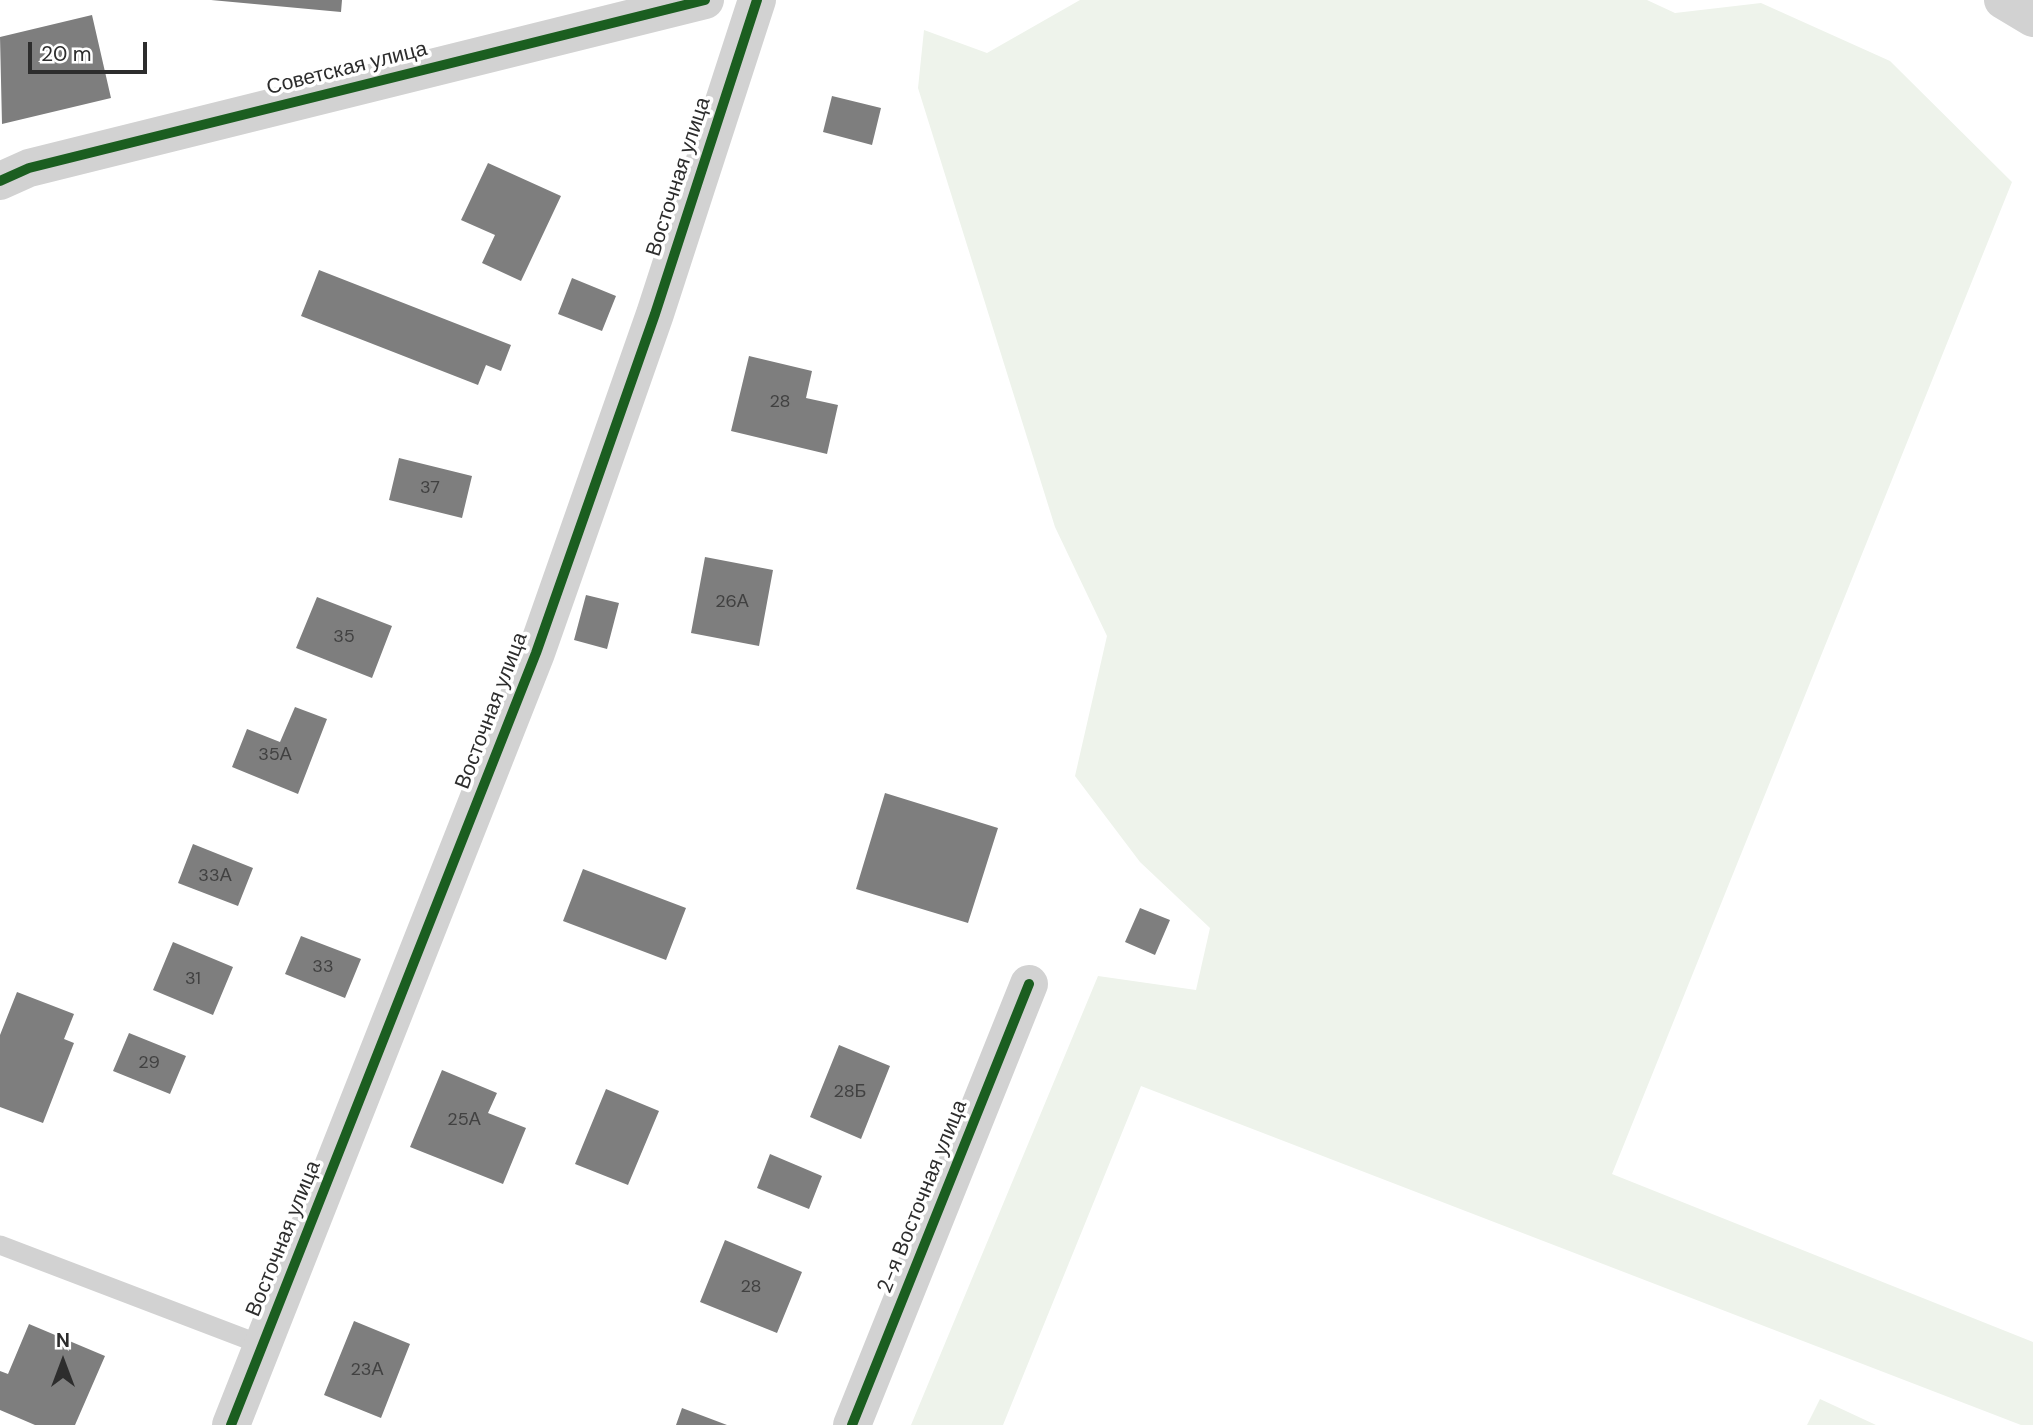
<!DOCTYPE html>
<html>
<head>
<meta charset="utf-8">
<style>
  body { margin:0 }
  #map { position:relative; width:2033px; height:1425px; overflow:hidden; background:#fff; font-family:"DM Sans",sans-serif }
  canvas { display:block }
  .north { position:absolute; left:28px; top:1327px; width:70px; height:70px; -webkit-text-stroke:5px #fff; paint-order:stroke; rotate:0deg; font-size:19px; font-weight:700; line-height:28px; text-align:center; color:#2d2d2d }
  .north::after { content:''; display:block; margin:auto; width:24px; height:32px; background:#2d2d2d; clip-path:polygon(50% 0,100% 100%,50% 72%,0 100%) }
  .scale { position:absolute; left:28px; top:42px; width:119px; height:32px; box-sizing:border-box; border:4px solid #2d2d2d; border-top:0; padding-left:9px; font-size:21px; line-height:24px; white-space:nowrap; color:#2d2d2d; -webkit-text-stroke:5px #fff; paint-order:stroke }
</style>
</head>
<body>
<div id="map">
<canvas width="2033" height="1425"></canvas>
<div class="north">N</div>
<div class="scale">20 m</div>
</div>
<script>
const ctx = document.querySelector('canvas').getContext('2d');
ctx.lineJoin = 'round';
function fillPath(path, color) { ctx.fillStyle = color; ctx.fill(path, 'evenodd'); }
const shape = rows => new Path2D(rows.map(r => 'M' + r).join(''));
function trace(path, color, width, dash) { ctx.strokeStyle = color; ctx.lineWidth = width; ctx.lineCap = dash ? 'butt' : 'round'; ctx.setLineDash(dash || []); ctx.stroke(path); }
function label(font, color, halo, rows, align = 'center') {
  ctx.font = font + ' "DM Sans",sans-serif'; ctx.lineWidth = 7; ctx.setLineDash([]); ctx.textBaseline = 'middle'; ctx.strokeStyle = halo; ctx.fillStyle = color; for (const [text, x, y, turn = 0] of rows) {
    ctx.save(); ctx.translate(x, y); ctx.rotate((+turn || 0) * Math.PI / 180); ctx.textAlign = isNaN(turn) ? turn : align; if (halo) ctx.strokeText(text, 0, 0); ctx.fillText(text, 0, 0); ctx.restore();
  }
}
fillPath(shape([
  [1080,0,1647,0,1675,13,1761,3,1890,61,2012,182,1612,1174,2033,1342,2033,1425,2021,1425,1141,1086,1003,1425,911,1425,1098,976,1196,990,1210,928,1140,862,1075,776,1107,636,1055,527,918,88,924,30,987,53],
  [1820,1399,1876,1425,1807,1425]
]), '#eef3eb');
fillPath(shape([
  [211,0,342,0,341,12],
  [92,15,111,98,2,124,0,37],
  [832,96,881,108,872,145,823,132],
  [488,163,561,196,521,281,482,263,495,235,461,220],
  [319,270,511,345,501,371,486,365,478,385,301,316],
  [572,278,616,296,602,331,558,314],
  [749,356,812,371,806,398,838,405,827,454,731,431],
  [399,458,472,476,462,518,389,500],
  [705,557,773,570,759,646,691,633],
  [586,595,619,603,607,649,574,640],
  [317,597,392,626,372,678,296,648],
  [295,707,327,719,298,794,232,767,247,729,280,742],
  [885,793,998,828,968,923,856,889],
  [193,844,253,868,238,906,178,883],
  [583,869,686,908,666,960,563,921],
  [1140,908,1170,920,1155,955,1125,942],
  [301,936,361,959,345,998,285,974],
  [173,942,233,967,213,1015,153,990],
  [17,992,74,1014,64,1039,74,1043,43,1123,0,1107,0,1035],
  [129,1033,186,1056,170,1094,113,1071],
  [839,1045,890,1066,861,1139,810,1117],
  [442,1070,497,1093,488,1113,526,1128,503,1184,410,1147],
  [606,1089,659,1111,628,1185,575,1164],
  [770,1154,822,1176,809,1209,757,1188],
  [725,1240,802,1272,777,1333,700,1302],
  [354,1321,410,1344,381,1418,324,1395],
  [29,1324,105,1356,75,1425,35,1425,0,1410,0,1371,8,1374],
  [682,1408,727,1425,676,1425]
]), '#7e7e7e');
trace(shape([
  [0,1245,262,1345]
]), '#d2d2d2', 19);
trace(shape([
  [0,181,29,168,705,0],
  [231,1425,536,653,655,314,757,0],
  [852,1425,1029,984]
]), '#d2d2d2', 38);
trace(shape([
  [2003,0,2033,18]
]), '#d2d2d2', 38);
trace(shape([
  [0,181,29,168,705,0],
  [231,1425,536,653,655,314,757,0],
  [852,1425,1029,984]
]), '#1b5e20', 10);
label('18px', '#414141', null, [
  ["28",780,402],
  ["37",430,488],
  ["26А",732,602],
  ["35",344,637],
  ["35А",275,755],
  ["33А",215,876],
  ["33",323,967],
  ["31",193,979],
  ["29",149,1063],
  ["28Б",850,1092],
  ["25А",464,1120],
  ["28",751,1287],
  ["23А",367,1370]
]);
label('21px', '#2d2d2d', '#fff', [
  ["Советская улица",347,69,-14],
  ["Восточная улица",679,177,-72],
  ["Восточная улица",492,711,-69],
  ["2-я Восточная улица",923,1197,-68],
  ["Восточная улица",284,1239,-68]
]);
</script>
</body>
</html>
